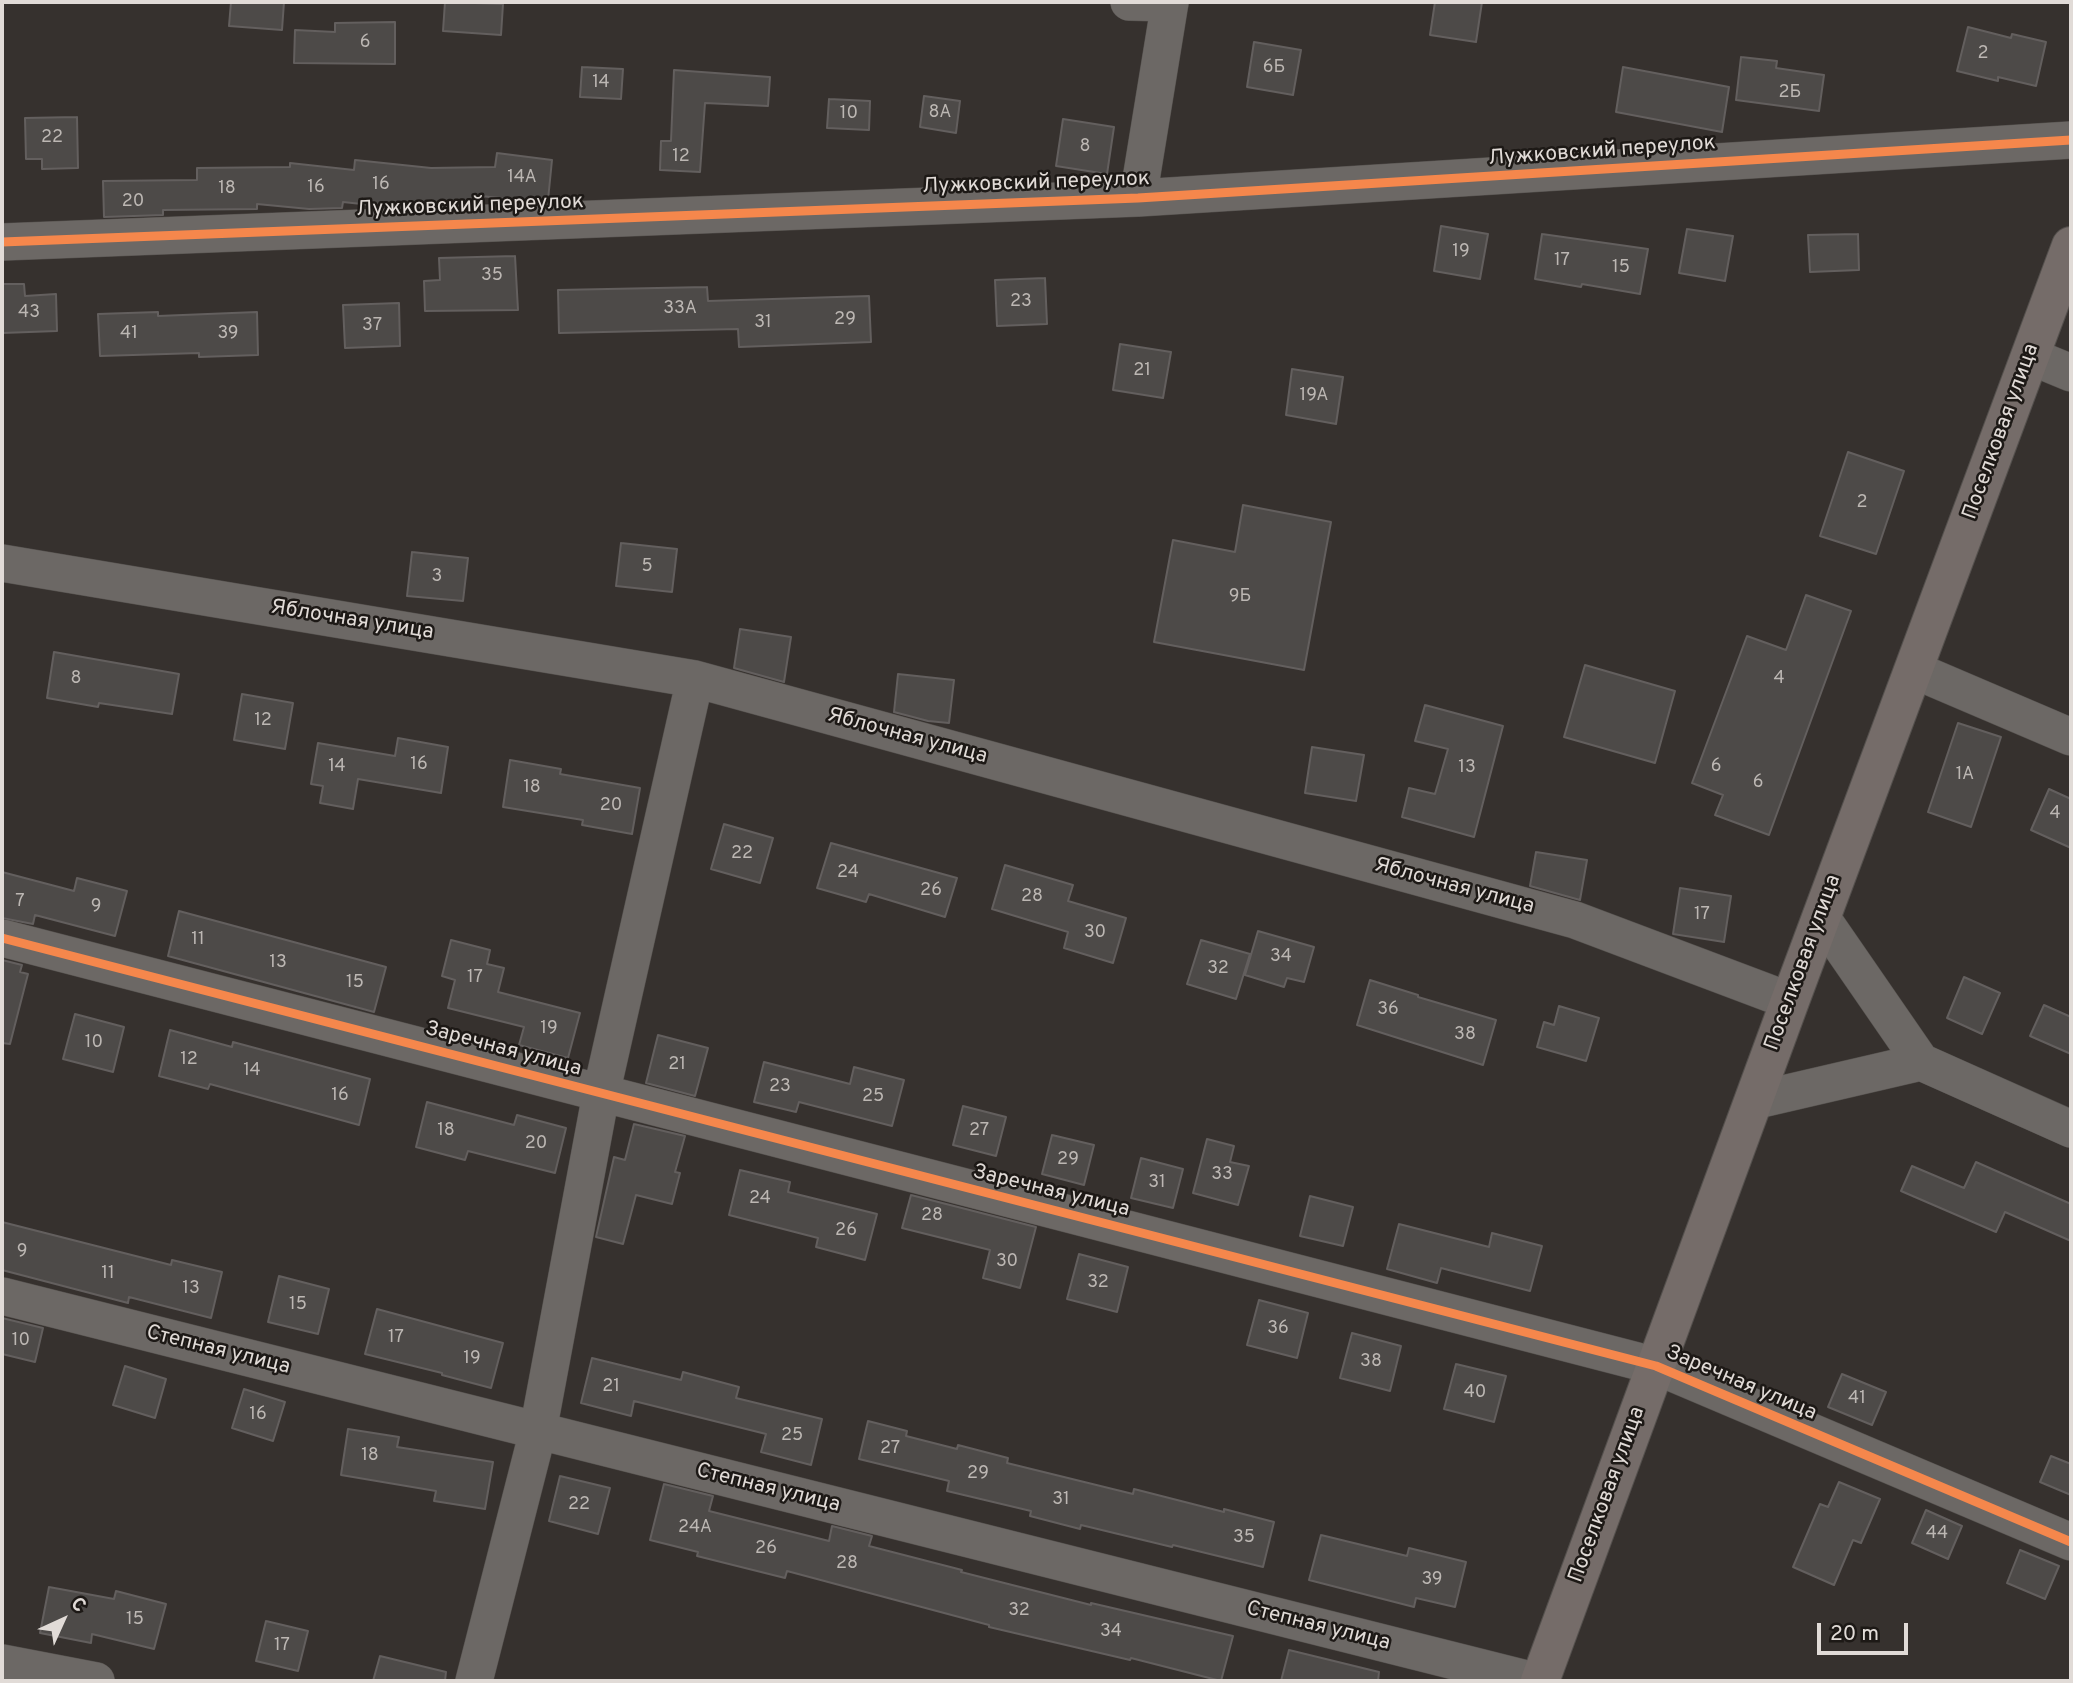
<!DOCTYPE html>
<html>
<head>
<meta charset="utf-8">
<style>
  body { margin:0 }
  #map { position:relative; width:2073px; height:1683px; overflow:hidden; background:#36312e; font-family:Overpass,sans-serif }
  canvas { display:block }
  .frame { position:absolute; inset:0; border:4px solid #e1dbd7; pointer-events:none }
  .north { position:absolute; left:28px; top:1585px; width:70px; height:70px; -webkit-text-stroke:5px #1d1916; paint-order:stroke; rotate:45deg; font-size:19px; font-weight:700; line-height:28px; text-align:center; color:#e1dbd7 }
  .north::after { content:''; display:block; margin:auto; width:24px; height:32px; background:#e1dbd7; clip-path:polygon(50% 0,100% 100%,50% 72%,0 100%) }
  .scale { position:absolute; left:1817px; top:1623px; width:91px; height:32px; box-sizing:border-box; border:4px solid #e1dbd7; border-top:0; padding-left:9px; font-size:21px; line-height:24px; white-space:nowrap; color:#e1dbd7; -webkit-text-stroke:5px #1d1916; paint-order:stroke }
</style>
</head>
<body>
<div id="map">
<canvas width="2073" height="1683"></canvas>
<div class="frame"></div>
<div class="north">С</div>
<div class="scale">20 m</div>
</div>
<script>
const ctx = document.querySelector('canvas').getContext('2d');
ctx.lineJoin = 'round';
function fillPath(path, color) { ctx.fillStyle = color; ctx.fill(path, 'evenodd'); }
const shape = rows => new Path2D(rows.map(r => 'M' + r).join(''));
function trace(path, color, width, dash) { ctx.strokeStyle = color; ctx.lineWidth = width; ctx.lineCap = dash ? 'butt' : 'round'; ctx.setLineDash(dash || []); ctx.stroke(path); }
function label(font, color, halo, rows, align = 'center') {
  ctx.font = font + ' Overpass,sans-serif'; ctx.lineWidth = 5; ctx.setLineDash([]); ctx.textBaseline = 'middle'; ctx.strokeStyle = halo; ctx.fillStyle = color; for (const [text, x, y, turn = 0] of rows) {
    ctx.save(); ctx.translate(x, y); ctx.rotate((+turn || 0) * Math.PI / 180); ctx.textAlign = isNaN(turn) ? turn : align; if (halo) ctx.strokeText(text, 0, 0); ctx.fillText(text, 0, 0); ctx.restore();
  }
}
const building = shape([
  [231,2,284,2,282,30,229,26,231,2],
  [445,2,503,4,501,35,443,31,445,2],
  [1435,2,1482,2,1476,42,1430,35,1435,2],
  [395,22,395,64,294,63,295,30,335,32,335,23,395,22],
  [1968,27,2011,38,2012,34,2046,42,2036,86,1998,77,1998,81,1957,71,1968,27],
  [1254,42,1301,50,1293,95,1247,87,1254,42],
  [1741,57,1777,61,1776,68,1824,75,1819,111,1736,100,1741,57],
  [582,67,623,69,621,99,580,97,582,67],
  [1623,67,1729,87,1722,132,1616,112,1623,67],
  [674,70,770,77,768,106,705,103,700,172,660,170,661,141,671,141,674,70],
  [924,96,960,101,956,133,920,127,924,96],
  [829,99,870,101,869,130,827,128,829,99],
  [77,117,78,168,42,169,42,159,26,159,25,118,77,117],
  [1063,119,1114,127,1107,174,1056,166,1063,119],
  [497,153,552,160,548,200,527,201,481,196,481,202,380,206,343,202,342,208,309,209,257,204,257,209,163,210,163,215,104,217,103,181,197,180,197,168,290,167,290,163,354,170,355,160,431,168,495,167,497,153],
  [1441,226,1488,234,1480,279,1434,271,1441,226],
  [1687,229,1733,236,1725,281,1679,273,1687,229],
  [1542,234,1648,249,1640,294,1582,284,1581,287,1535,279,1542,234],
  [1858,234,1859,270,1810,272,1808,235,1858,234],
  [515,256,518,310,425,311,424,281,440,280,439,258,515,256],
  [1045,278,1047,324,997,326,995,280,1045,278],
  [2,284,24,284,25,296,56,294,57,331,2,333,2,284],
  [707,287,708,301,869,296,871,342,739,347,738,329,559,333,558,290,707,287],
  [399,303,400,346,345,348,343,305,399,303],
  [158,312,158,316,257,312,258,355,199,357,199,353,100,356,98,314,158,312],
  [1120,344,1171,352,1163,398,1113,390,1120,344],
  [1292,369,1343,377,1336,424,1286,415,1292,369],
  [1848,452,1904,471,1876,554,1820,536,1848,452],
  [1243,505,1331,522,1304,670,1154,642,1173,540,1235,552,1243,505],
  [621,543,677,549,672,592,616,586,621,543],
  [412,552,468,558,463,601,407,596,412,552],
  [1806,595,1851,611,1769,835,1715,815,1723,795,1692,783,1747,636,1786,650,1806,595],
  [740,629,791,637,784,682,734,668,740,629],
  [54,652,179,674,172,714,99,703,98,707,47,698,54,652],
  [1585,665,1675,691,1655,763,1564,737,1585,665],
  [898,674,954,680,949,723,928,721,894,712,898,674],
  [242,694,293,703,285,749,234,740,242,694],
  [1425,705,1503,726,1474,837,1402,817,1409,788,1435,794,1448,749,1415,741,1425,705],
  [1958,723,2001,737,1971,827,1928,812,1958,723],
  [398,738,448,747,441,793,358,779,353,809,320,803,323,786,311,784,318,743,395,756,398,738],
  [1312,747,1364,755,1356,801,1305,793,1312,747],
  [510,760,561,769,560,774,640,788,632,834,582,825,583,820,503,807,510,760],
  [2049,789,2071,799,2071,848,2031,830,2049,789],
  [724,824,773,838,760,883,711,869,724,824],
  [831,843,957,878,945,917,869,894,866,902,817,888,831,843],
  [1536,852,1587,860,1580,900,1530,886,1536,852],
  [1005,865,1073,885,1068,901,1126,918,1113,963,1064,948,1068,932,992,909,1005,865],
  [2,872,74,891,77,878,127,891,115,936,35,915,33,924,2,918,2,872],
  [1680,888,1731,896,1724,942,1673,934,1680,888],
  [179,911,386,967,374,1012,168,956,179,911],
  [1258,931,1314,947,1304,982,1287,978,1284,987,1245,975,1258,931],
  [451,940,490,950,487,964,504,968,498,992,580,1013,568,1058,519,1045,524,1027,448,1008,455,980,442,976,451,940],
  [1201,940,1250,954,1236,999,1187,984,1201,940],
  [2,960,22,965,20,972,28,974,10,1044,2,1043,2,960],
  [1964,977,2000,993,1982,1034,1947,1018,1964,977],
  [1370,980,1418,995,1418,997,1496,1020,1483,1065,1357,1025,1370,980],
  [2044,1005,2071,1017,2071,1054,2030,1036,2044,1005],
  [1559,1006,1599,1018,1586,1061,1537,1047,1544,1022,1554,1025,1559,1006],
  [75,1014,124,1027,113,1072,63,1059,75,1014],
  [170,1030,232,1047,233,1042,370,1079,359,1125,210,1084,208,1089,159,1076,170,1030],
  [658,1035,708,1048,695,1096,646,1083,658,1035],
  [764,1062,850,1084,854,1067,904,1080,892,1126,799,1102,796,1112,754,1102,764,1062],
  [427,1102,514,1125,517,1115,566,1128,555,1173,468,1151,465,1160,416,1147,427,1102],
  [963,1106,1006,1117,996,1156,953,1145,963,1106],
  [634,1124,685,1136,675,1172,680,1173,672,1204,636,1195,623,1244,596,1237,614,1157,625,1160,634,1124],
  [1052,1135,1094,1145,1084,1185,1042,1174,1052,1135],
  [1207,1139,1234,1146,1230,1162,1249,1166,1238,1205,1193,1193,1207,1139],
  [1141,1158,1183,1169,1173,1208,1131,1198,1141,1158],
  [1976,1162,2071,1204,2071,1241,2005,1212,1996,1232,1901,1191,1912,1166,1964,1188,1976,1162],
  [740,1170,790,1182,788,1192,877,1214,865,1260,816,1247,818,1238,729,1215,740,1170],
  [911,1195,1036,1227,1020,1288,983,1278,990,1250,902,1228,911,1195],
  [1310,1196,1353,1207,1343,1246,1300,1236,1310,1196],
  [2,1222,171,1265,172,1260,222,1272,211,1318,129,1297,128,1303,2,1270,2,1222],
  [1399,1224,1489,1247,1492,1233,1542,1246,1530,1291,1441,1268,1437,1283,1387,1269,1399,1224],
  [1079,1254,1128,1267,1117,1312,1067,1299,1079,1254],
  [279,1276,329,1289,318,1334,268,1322,279,1276],
  [1259,1300,1308,1313,1297,1358,1247,1345,1259,1300],
  [377,1309,503,1343,491,1388,442,1375,442,1373,365,1354,377,1309],
  [2,1318,43,1328,35,1362,2,1354,2,1318],
  [1352,1333,1401,1346,1390,1391,1340,1378,1352,1333],
  [592,1358,681,1380,683,1372,739,1387,736,1398,822,1419,811,1465,761,1452,766,1434,634,1401,631,1416,581,1403,592,1358],
  [1456,1364,1506,1376,1494,1422,1444,1409,1456,1364],
  [125,1366,166,1379,155,1418,113,1405,125,1366],
  [1842,1374,1886,1392,1872,1425,1828,1407,1842,1374],
  [244,1389,285,1402,273,1441,232,1428,244,1389],
  [868,1421,907,1431,906,1436,957,1449,958,1445,1008,1458,1007,1463,1133,1494,1134,1489,1224,1512,1224,1509,1274,1522,1263,1567,1173,1545,1172,1547,1081,1525,1080,1529,1030,1516,1031,1511,947,1491,949,1481,859,1459,868,1421],
  [348,1429,399,1437,397,1447,493,1462,485,1509,434,1501,436,1491,341,1475,348,1429],
  [2051,1456,2071,1464,2071,1495,2040,1482,2051,1456],
  [560,1476,610,1488,598,1534,549,1521,560,1476],
  [1839,1482,1880,1499,1861,1543,1853,1540,1834,1585,1793,1567,1820,1504,1828,1507,1839,1482],
  [664,1484,713,1496,709,1511,829,1541,832,1526,872,1536,869,1546,962,1570,961,1572,1091,1605,1091,1603,1233,1636,1221,1681,1131,1658,1130,1660,989,1627,989,1625,787,1571,785,1578,697,1556,698,1552,650,1540,664,1484],
  [1926,1510,1962,1526,1948,1559,1912,1543,1926,1510],
  [1321,1535,1407,1556,1409,1548,1466,1562,1455,1607,1416,1598,1414,1607,1309,1580,1321,1535],
  [2020,1550,2059,1566,2045,1599,2007,1583,2020,1550],
  [49,1587,114,1599,116,1591,166,1604,154,1649,92,1634,91,1643,40,1633,49,1587],
  [266,1621,308,1631,298,1671,256,1661,266,1621],
  [1289,1650,1379,1672,1378,1681,1281,1681,1289,1650],
  [380,1656,446,1672,445,1681,373,1681,380,1656]
]);
fillPath(building, '#4d4a48');
trace(building, '#635f5e', 2);
const minor = shape([
  [1129,2,1170,3],
  [1138,198,1170,2],
  [2,242,1138,198,2071,140],
  [2030,356,2071,373],
  [2,563,695,679,1575,920,1790,1001],
  [1914,670,2071,737],
  [1821,917,1921,1062,2071,1129],
  [2,938,1656,1366,2071,1542],
  [1753,1101,1921,1062],
  [2,1296,1534,1681],
  [2,1663,96,1681],
  [474,1681,538,1431,601,1094,695,679]
]);
const highway = shape([
  [1540,1681,1790,1001,2071,246]
]);
trace(minor, '#54504d', 38);
trace(highway, '#54504d', 40);
trace(minor, '#6c6865', 37);
trace(highway, '#756c69', 38);
trace(shape([
  [2,242,1138,198,2071,140],
  [2,938,1656,1366,2071,1542]
]), '#f5874c', 9);
label('18px', '#bcb7b3', null, [
  ["6",365,43],
  ["2",1983,54],
  ["6Б",1274,68],
  ["14",601,83],
  ["2Б",1790,93],
  ["8А",940,113],
  ["10",849,114],
  ["22",52,138],
  ["8",1085,147],
  ["12",681,157],
  ["14А",522,178],
  ["16",381,185],
  ["16",316,188],
  ["18",227,189],
  ["20",133,202],
  ["19",1461,252],
  ["17",1562,261],
  ["15",1621,268],
  ["35",492,276],
  ["23",1021,302],
  ["33А",680,309],
  ["43",29,313],
  ["29",845,320],
  ["31",763,323],
  ["37",372,326],
  ["41",129,334],
  ["39",228,334],
  ["21",1142,371],
  ["19А",1314,396],
  ["2",1862,503],
  ["5",647,567],
  ["3",437,577],
  ["9Б",1240,597],
  ["8",76,679],
  ["4",1779,679],
  ["12",263,721],
  ["16",419,765],
  ["14",337,767],
  ["6",1716,767],
  ["13",1467,768],
  ["1А",1965,775],
  ["6",1758,783],
  ["18",532,788],
  ["20",611,806],
  ["4",2055,814],
  ["22",742,854],
  ["24",848,873],
  ["26",931,891],
  ["28",1032,897],
  ["7",20,902],
  ["9",96,907],
  ["17",1702,915],
  ["30",1095,933],
  ["11",198,940],
  ["34",1281,957],
  ["13",278,963],
  ["32",1218,969],
  ["17",475,978],
  ["15",355,983],
  ["36",1388,1010],
  ["19",549,1029],
  ["38",1465,1035],
  ["10",94,1043],
  ["12",189,1060],
  ["21",677,1065],
  ["14",252,1071],
  ["23",780,1087],
  ["16",340,1096],
  ["25",873,1097],
  ["18",446,1131],
  ["27",979,1131],
  ["20",536,1144],
  ["29",1068,1160],
  ["33",1222,1175],
  ["31",1157,1183],
  ["24",760,1199],
  ["28",932,1216],
  ["26",846,1231],
  ["9",22,1252],
  ["30",1007,1262],
  ["11",108,1274],
  ["32",1098,1283],
  ["13",191,1289],
  ["15",298,1305],
  ["36",1278,1329],
  ["17",396,1338],
  ["10",21,1341],
  ["19",472,1359],
  ["38",1371,1362],
  ["21",611,1387],
  ["40",1475,1393],
  ["41",1857,1399],
  ["16",258,1415],
  ["25",792,1436],
  ["27",890,1449],
  ["18",370,1456],
  ["29",978,1474],
  ["31",1061,1500],
  ["22",579,1505],
  ["24А",695,1528],
  ["44",1937,1534],
  ["35",1244,1538],
  ["26",766,1549],
  ["28",847,1564],
  ["39",1432,1580],
  ["32",1019,1611],
  ["15",135,1620],
  ["34",1111,1632],
  ["17",282,1646]
]);
label('21px', '#e1dbd7', '#1d1916', [
  ["Лужковский переулок",1602,152,-4],
  ["Лужковский переулок",1036,184,-2],
  ["Лужковский переулок",470,207,-2],
  ["Поселковая улица",2002,432,-70],
  ["Яблочная улица",352,621,9],
  ["Яблочная улица",907,737,15],
  ["Яблочная улица",1454,887,15],
  ["Поселковая улица",1804,963,-70],
  ["Заречная улица",503,1050,15],
  ["Заречная улица",1051,1192,14],
  ["Степная улица",218,1351,14],
  ["Заречная улица",1741,1384,23],
  ["Степная улица",768,1489,14],
  ["Поселковая улица",1608,1495,-70],
  ["Степная улица",1318,1627,14]
]);
</script>
</body>
</html>
